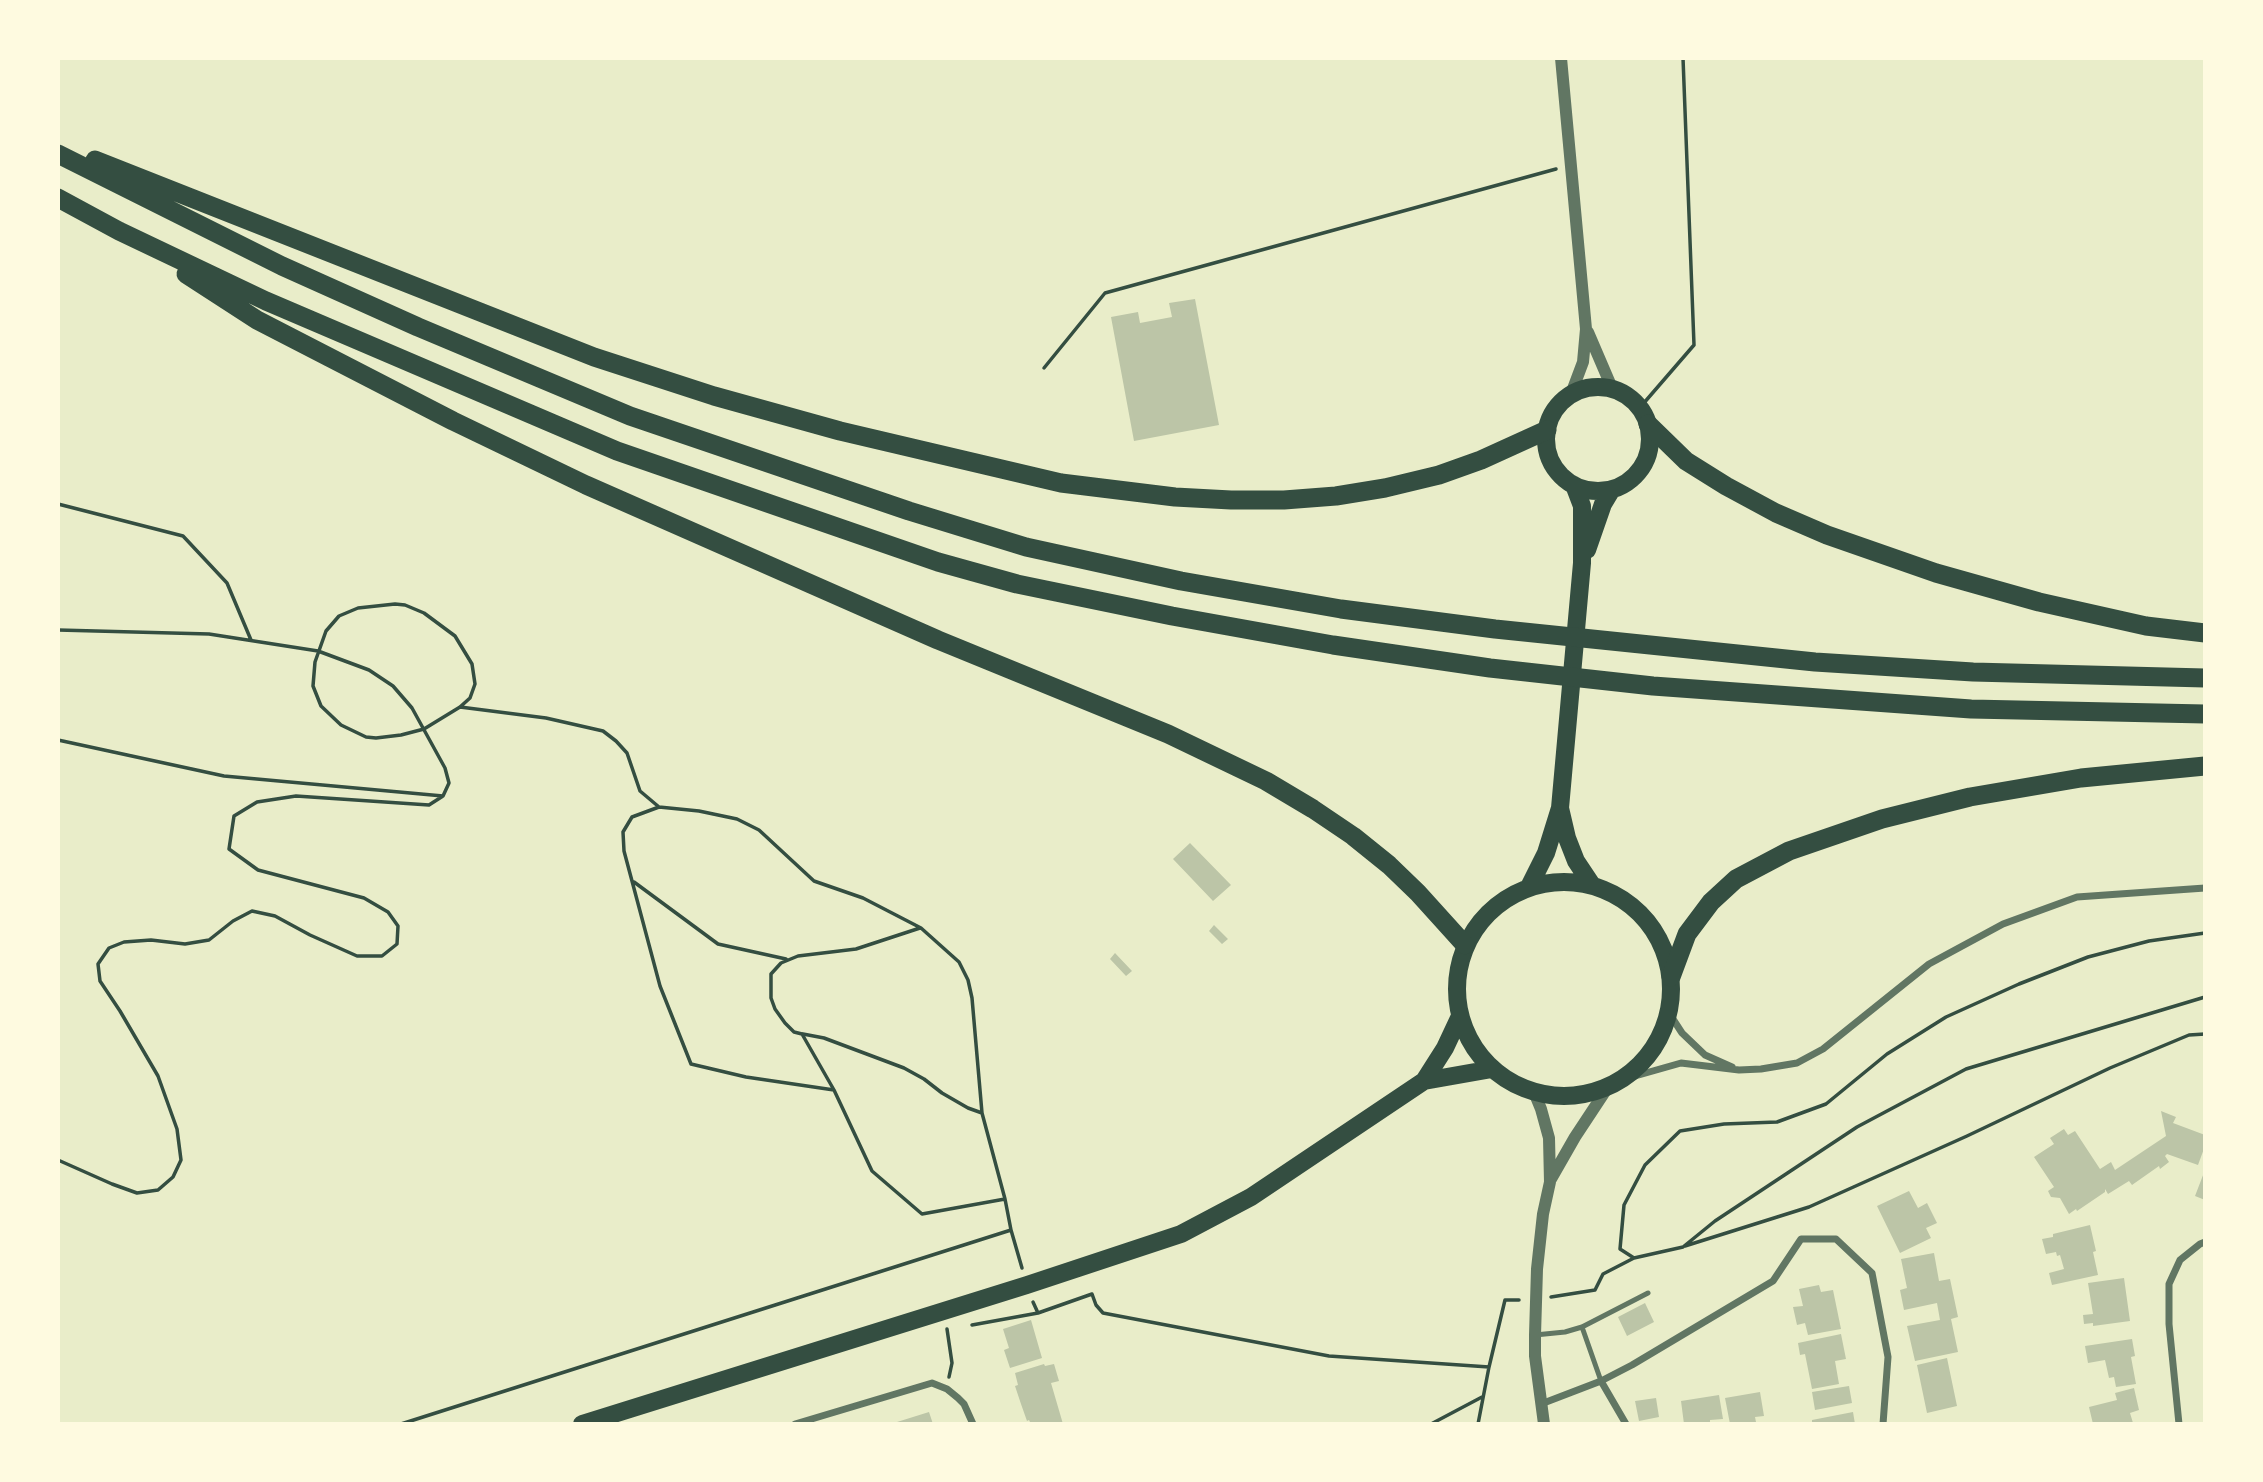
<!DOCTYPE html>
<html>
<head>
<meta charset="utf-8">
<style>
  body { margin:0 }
  #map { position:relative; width:2263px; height:1482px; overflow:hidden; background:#e9edc9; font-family:"Fira Sans Condensed",sans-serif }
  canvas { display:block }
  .frame { position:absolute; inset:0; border:60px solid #fefae0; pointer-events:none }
</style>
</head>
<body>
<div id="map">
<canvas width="2263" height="1482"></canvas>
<div class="frame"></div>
</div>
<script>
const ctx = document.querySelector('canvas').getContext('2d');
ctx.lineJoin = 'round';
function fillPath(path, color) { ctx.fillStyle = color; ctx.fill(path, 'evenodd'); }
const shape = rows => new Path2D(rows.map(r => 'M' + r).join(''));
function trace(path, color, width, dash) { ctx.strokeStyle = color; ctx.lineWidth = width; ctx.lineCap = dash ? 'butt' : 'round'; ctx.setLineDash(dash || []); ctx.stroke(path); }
fillPath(shape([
  [1195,299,1219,425,1134,441,1111,317,1138,312,1140,323,1172,317,1169,303],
  [1190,843,1231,885,1213,901,1173,859],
  [1214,925,1228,939,1222,944,1209,931],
  [1115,953,1132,971,1126,976,1110,959],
  [2161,1111,2176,1117,2173,1123,2205,1135,2205,1146,2198,1165,2167,1154,2165,1156,2169,1162,2160,1169,2159,1166,2132,1185,2129,1181,2108,1194,2105,1189,2105,1192,2077,1211,2076,1209,2069,1214,2060,1198,2051,1197,2048,1191,2054,1187,2034,1157,2054,1144,2050,1138,2064,1129,2068,1135,2075,1131,2100,1169,2111,1162,2115,1170,2166,1136],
  [2205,1170,2205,1200,2195,1196],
  [1909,1191,1918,1208,1927,1203,1937,1223,1926,1228,1931,1238,1900,1253,1877,1206],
  [2090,1225,2096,1251,2093,1252,2098,1275,2052,1285,2049,1273,2064,1269,2060,1255,2057,1256,2056,1252,2046,1254,2042,1239,2053,1237,2053,1234],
  [1934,1253,1939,1281,1950,1279,1958,1317,1951,1319,1958,1352,1915,1361,1907,1326,1940,1320,1937,1303,1904,1310,1900,1290,1907,1288,1901,1259],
  [2124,1278,2130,1321,2093,1326,2093,1323,2084,1324,2083,1315,2093,1314,2088,1283],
  [1819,1285,1821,1292,1833,1290,1841,1329,1808,1335,1805,1323,1797,1325,1793,1307,1803,1306,1799,1289],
  [1645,1303,1654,1322,1627,1336,1618,1317],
  [1031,1320,1042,1358,1010,1368,1004,1350,1009,1348,1003,1329],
  [1841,1334,1846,1359,1835,1361,1839,1384,1812,1389,1805,1354,1800,1355,1798,1343],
  [2132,1339,2135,1356,2131,1357,2136,1384,2116,1387,2114,1377,2109,1378,2105,1360,2088,1363,2085,1346],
  [1947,1358,1957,1406,1927,1413,1917,1365],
  [1044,1364,1045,1366,1054,1364,1059,1381,1051,1383,1063,1424,1031,1424,1029,1420,1027,1421,1021,1404,1015,1386,1018,1385,1015,1373],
  [1849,1386,1852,1403,1815,1410,1812,1392],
  [2134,1388,2139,1410,2130,1413,2133,1423,2093,1424,2089,1407,2117,1400,2115,1393],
  [1760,1392,1764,1416,1755,1417,1756,1422,1730,1424,1725,1398],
  [1719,1395,1723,1419,1710,1420,1710,1424,1684,1424,1681,1401],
  [1656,1398,1659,1417,1639,1421,1635,1401],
  [929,1412,933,1424,898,1424,897,1422],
  [1853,1412,1855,1424,1812,1424,1812,1420]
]), '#bcc5a7');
trace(shape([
  [1044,368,1105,293,1556,169],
  [1643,404,1694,345,1683,58],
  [58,504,183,536,227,583,251,640],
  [395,604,405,605,424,613,455,636,472,664,475,684,470,698,460,707,424,729,401,735,376,738,366,737,341,725,321,706,313,686,315,662,326,631,339,616,358,608,395,604],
  [58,630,209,634,318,651,369,670,393,686,412,708,445,768,449,783,443,796,224,776,58,740],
  [460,707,546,718,603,731,616,741,627,753,640,791,659,807],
  [634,882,718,944,786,959],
  [920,928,856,949,798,956,781,963,771,974,771,998,775,1009,785,1023,794,1032,802,1034,834,1090,872,1171,922,1214,1005,1199],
  [803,1034,824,1038,904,1068,924,1079,942,1093,968,1108,982,1113],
  [834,1090,746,1077,691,1064,660,986,624,851,623,832,632,817,659,807,699,811,737,819,759,830,814,881,863,898,921,928,959,962,968,980,972,998,982,1113,1005,1199,1011,1230],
  [58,1160,112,1184,137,1193,158,1190,173,1177,181,1160,177,1129,158,1076,120,1011,100,981,98,964,109,948,124,942,151,940,185,944,209,940,233,921,252,911,275,916,310,935,357,956,382,956,397,944,398,926,388,912,364,898,258,870,229,849,234,816,257,802,296,796,429,805,443,796],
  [1685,1246,1809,1207,1967,1136,2110,1068,2189,1035,2205,1034],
  [1634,1258,1620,1249,1624,1205,1645,1165,1680,1131,1724,1124,1777,1122,1826,1104,1887,1054,1946,1017,2019,984,2088,957,2149,941,2205,933],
  [1551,1297,1595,1290,1603,1274,1634,1258,1683,1247,1715,1221,1857,1127,1966,1069,2205,997],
  [1033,1302,1038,1313],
  [972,1325,1038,1313,1092,1294,1096,1305,1103,1313,1329,1356,1489,1367],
  [947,1329,952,1363,949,1377],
  [401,1424,1011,1230,1022,1268],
  [1431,1424,1482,1397],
  [1478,1424,1489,1367,1505,1300,1519,1300]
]), '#344e41', 3.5);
trace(shape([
  [1582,1327,1601,1381],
  [1535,1335,1565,1332,1582,1327,1648,1293]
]), '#617663', 5);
trace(shape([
  [1669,1013,1682,1033,1705,1055,1732,1067],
  [1621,1080,1681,1063,1739,1070,1761,1069,1797,1063,1823,1049,1929,964,2003,924,2077,897,2205,888],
  [1601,1381,1626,1424],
  [1541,1404,1601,1381,1632,1365,1773,1281,1801,1239,1836,1239,1872,1273,1888,1357,1883,1424],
  [795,1424,932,1383,947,1389,958,1398,964,1404,973,1424],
  [2179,1424,2169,1324,2169,1284,2180,1260,2200,1244,2205,1242]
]), '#617663', 7);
trace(shape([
  [1561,58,1586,329,1583,362,1571,394],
  [1588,332,1612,388],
  [1534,1092,1541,1109,1549,1138,1550,1182,1543,1214,1537,1269,1535,1335,1535,1356,1544,1424],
  [1551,1179,1575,1137,1608,1087]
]), '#617663', 12);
trace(shape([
  '1546 439a52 52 0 1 1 104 0a52 52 0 1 1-104 0Z',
  [1587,550,1603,504,1612,489],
  [1560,808,1567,838,1576,861,1592,885],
  '1457 989a107 107 0 1 1 214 0a107 107 0 1 1-214 0Z',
  [1529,887,1546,853,1560,808,1582,563,1582,506,1574,485],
  [1424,1081,1445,1048,1460,1016],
  [582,1424,1027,1285,1181,1234,1251,1197,1424,1081,1492,1069]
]), '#344e41', 18);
trace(shape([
  [58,154,282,266,418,327,630,416,909,511,1026,547,1181,581,1341,609,1495,629,1815,662,1973,672,2205,678],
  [95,160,594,357,714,396,840,431,1061,483,1175,497,1231,500,1284,500,1336,496,1385,488,1439,475,1481,460,1547,430],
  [58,198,119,231,266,301,617,451,938,562,1017,584,1172,616,1333,645,1490,668,1653,686,1971,709,2205,714],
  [186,274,257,320,453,421,586,485,938,640,1168,734,1266,781,1313,809,1353,836,1389,865,1418,893,1465,945],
  [1648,424,1686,461,1726,486,1776,513,1827,535,1936,573,2039,602,2146,626,2205,633],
  [1671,977,1687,934,1711,902,1736,879,1789,851,1882,819,1970,797,2081,778,2205,766]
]), '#344e41', 19);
</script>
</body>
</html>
